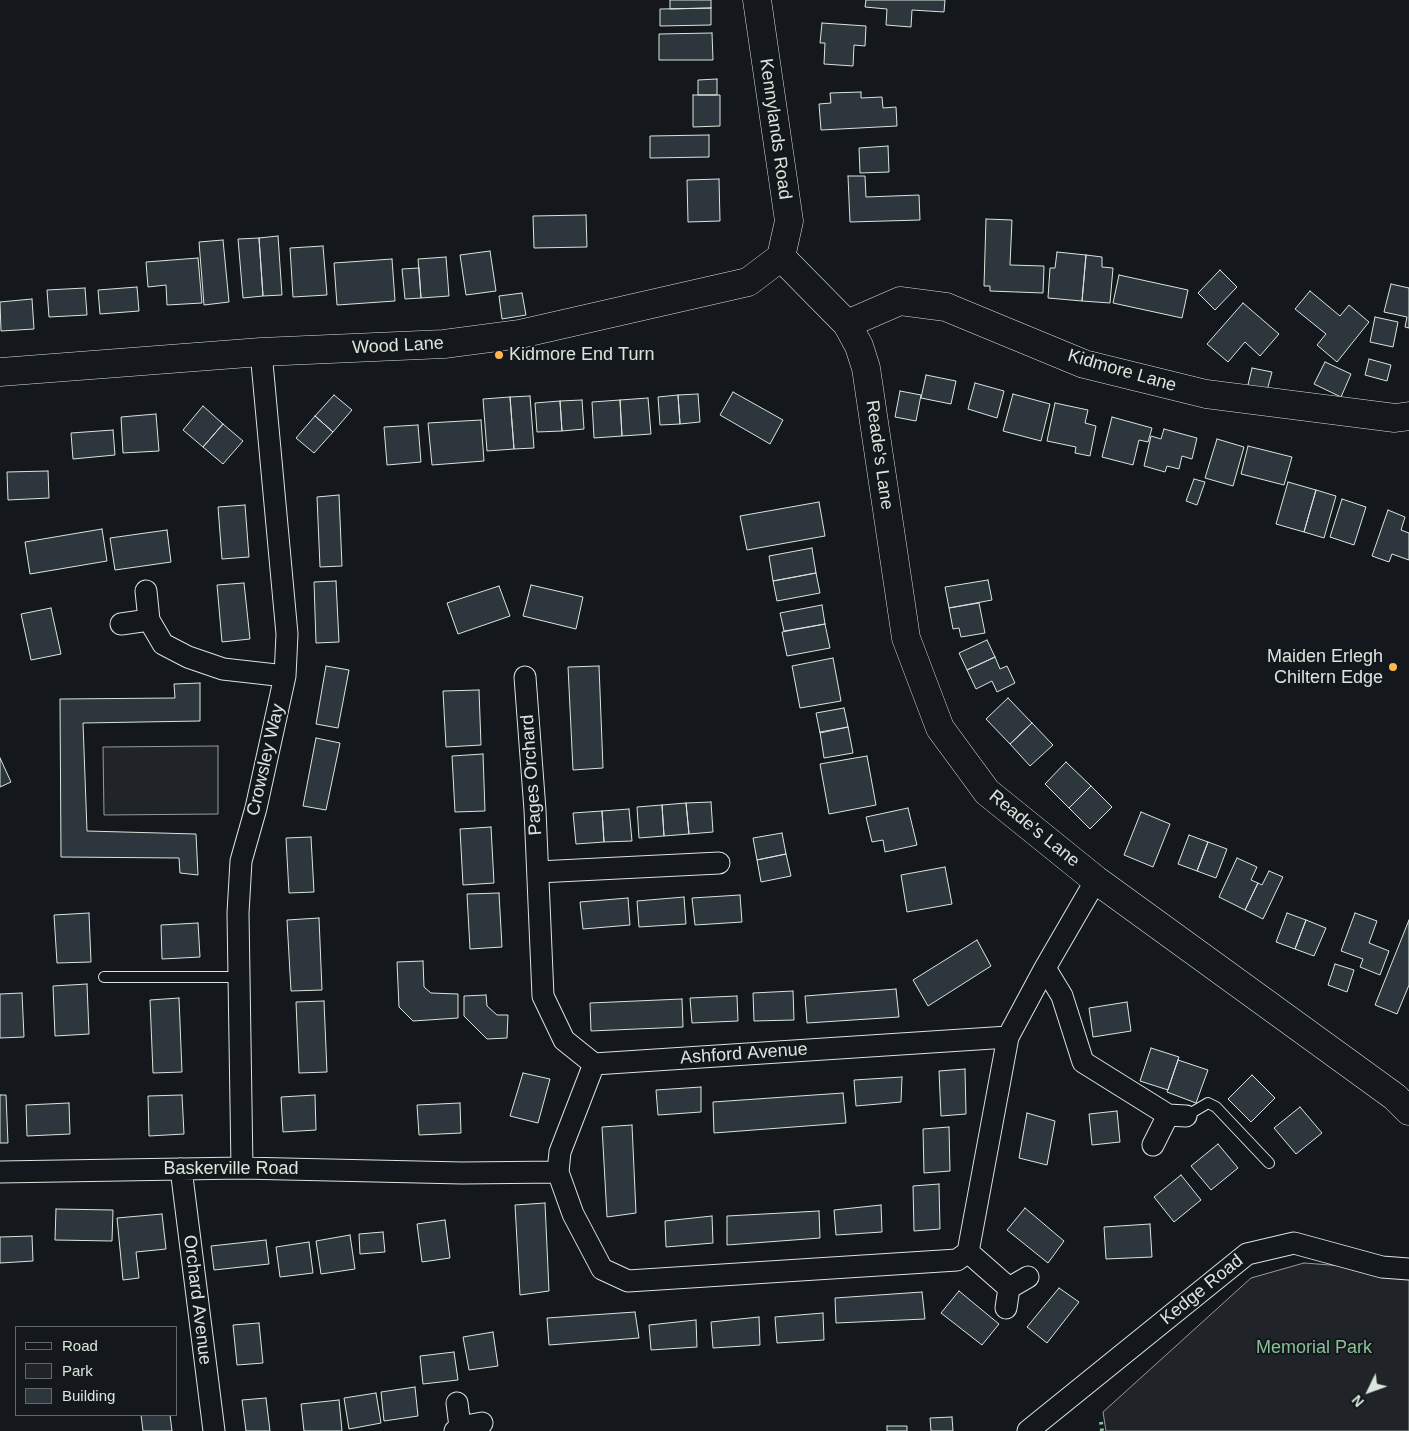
<!DOCTYPE html>
<html>
<head>
<meta charset="utf-8">
<style>
  body { margin:0 }
  #map { position:relative; width:1409px; height:1431px; overflow:hidden; background:#14181c; font-family:Helvetica,sans-serif }
  canvas { display:block }
  .legend { position:absolute; left:15px; top:1326px; width:162px; height:90px; box-sizing:border-box; background:#14181c; border:1px solid #626a69; margin:0; padding:6px 9px; list-style:none; font-size:15px; color:#d8e6dc }
  .legend li { display:flex; align-items:center; gap:10px; height:25px }
  .legend b { width:25px; border:1px solid #626a69 }
  .north { position:absolute; left:1344px; top:1366px; width:50px; height:50px; -webkit-text-stroke:4px #14181c; paint-order:stroke; rotate:228deg; font-size:14px; font-weight:700; line-height:20px; text-align:center; color:#d8e6dc }
  .north::after { content:''; display:block; margin:auto; width:18px; height:22px; background:#d8e6dc; clip-path:polygon(50% 0,100% 100%,50% 72%,0 100%) }
</style>
</head>
<body>
<div id="map">
<canvas width="1409" height="1431"></canvas>
<ul class="legend">
<li><b style="height:6px;background:#14181c"></b>Road</li>
<li><b style="height:14px;background:#202428"></b>Park</li>
<li><b style="height:14px;background:#2c363c"></b>Building</li>
</ul>
<div class="north">N</div>
</div>
<script>
const ctx = document.querySelector('canvas').getContext('2d');
ctx.lineJoin = 'round';
function fillPath(path, color) { ctx.fillStyle = color; ctx.fill(path, 'evenodd'); }
const shape = rows => new Path2D(rows.map(r => 'M' + r).join(''));
function trace(path, color, width, dash) { ctx.strokeStyle = color; ctx.lineWidth = width; ctx.lineCap = dash ? 'butt' : 'round'; ctx.setLineDash(dash || []); ctx.stroke(path); }
function label(font, color, halo, rows, align = 'center') {
  ctx.font = font + ' Helvetica,sans-serif'; ctx.lineWidth = 4; ctx.setLineDash([]); ctx.textBaseline = 'middle'; ctx.strokeStyle = halo; ctx.fillStyle = color; for (const [text, x, y, turn = 0] of rows) {
    ctx.save(); ctx.translate(x, y); ctx.rotate((+turn || 0) * Math.PI / 180); ctx.textAlign = isNaN(turn) ? turn : align; if (halo) ctx.strokeText(text, 0, 0); ctx.fillText(text, 0, 0); ctx.restore();
  }
}
const green = shape([
  [218,746,218,814,104,815,103,747,218,746],
  [1304,1263,1409,1271,1409,1431,1106,1431,1103,1412,1251,1278,1304,1263]
]);
fillPath(green, '#202428');
trace(green, '#939e99', 1);
const building = shape([
  [670,0,711,0,711,8,670,9,670,0],
  [866,0,945,0,944,12,912,10,911,27,886,25,887,9,865,7,866,0],
  [711,8,711,25,660,26,660,9,711,8],
  [822,23,866,26,865,46,854,45,853,66,824,64,825,43,820,43,822,23],
  [712,33,713,60,659,60,659,34,712,33],
  [717,79,717,95,698,95,698,80,717,79],
  [861,92,861,98,882,97,883,108,896,107,897,126,821,130,819,104,831,103,830,93,861,92],
  [693,95,720,95,720,126,693,127,693,95],
  [709,135,709,157,650,158,650,136,709,135],
  [888,146,889,172,860,173,859,148,888,146],
  [848,176,865,176,866,197,919,195,920,220,850,222,848,176],
  [719,179,720,221,688,222,687,180,719,179],
  [586,215,587,247,534,248,533,216,586,215],
  [986,219,1012,220,1010,265,1044,266,1043,293,990,291,990,286,984,286,986,219],
  [278,236,282,295,263,296,259,238,278,236],
  [259,238,263,296,243,298,238,239,259,238],
  [223,240,229,302,204,305,199,242,223,240],
  [323,246,327,295,293,297,290,248,323,246],
  [490,251,496,291,466,295,460,255,490,251],
  [1057,252,1086,255,1082,301,1048,298,1050,268,1055,268,1057,252],
  [1086,255,1102,257,1102,267,1113,268,1110,303,1082,301,1086,255],
  [446,257,449,296,421,298,418,259,446,257],
  [198,258,202,303,167,305,166,285,148,287,146,262,198,258],
  [392,259,395,301,337,305,334,263,392,259],
  [419,268,421,298,405,299,402,269,419,268],
  [1220,270,1237,287,1215,310,1198,293,1220,270],
  [1119,275,1188,290,1182,318,1113,303,1119,275],
  [1391,284,1409,288,1409,328,1405,327,1407,317,1384,312,1391,284],
  [137,287,139,311,100,314,98,290,137,287],
  [85,288,87,315,49,317,47,290,85,288],
  [1310,291,1340,316,1349,305,1369,322,1337,362,1317,345,1326,334,1295,309,1310,291],
  [522,293,526,315,502,319,499,296,522,293],
  [32,299,34,329,1,331,0,302,32,299],
  [1243,303,1279,334,1260,356,1245,342,1228,362,1207,344,1243,303],
  [1375,317,1398,322,1393,347,1370,342,1375,317],
  [1369,359,1391,365,1387,381,1365,375,1369,359],
  [1325,362,1351,374,1341,397,1314,384,1325,362],
  [1252,368,1272,372,1266,394,1247,389,1252,368],
  [926,375,956,381,951,404,921,398,926,375],
  [975,383,1004,391,997,418,968,409,975,383],
  [900,391,921,395,916,421,895,417,900,391],
  [733,392,783,420,770,444,720,415,733,392],
  [698,394,700,422,680,424,678,395,698,394],
  [1013,394,1050,404,1041,441,1003,431,1013,394],
  [334,395,352,410,333,432,315,416,334,395],
  [678,395,680,424,660,425,658,397,678,395],
  [530,396,534,448,514,449,510,397,530,396],
  [510,397,514,449,487,451,483,399,510,397],
  [648,398,651,434,622,436,620,400,648,398],
  [582,400,584,429,562,431,560,401,582,400],
  [620,400,622,436,594,438,592,402,620,400],
  [560,401,562,431,537,432,535,403,560,401],
  [1055,403,1088,410,1085,423,1096,426,1090,456,1075,453,1076,447,1047,441,1055,403],
  [203,406,223,424,203,447,183,430,203,406],
  [156,414,159,451,123,453,121,417,156,414],
  [315,416,333,432,314,453,296,438,315,416],
  [1112,417,1152,428,1148,442,1139,440,1133,465,1102,457,1112,417],
  [481,420,484,461,432,465,428,423,481,420],
  [223,424,243,441,223,464,203,447,223,424],
  [418,425,421,462,387,465,384,427,418,425],
  [1164,429,1197,438,1192,459,1182,456,1179,469,1167,466,1165,472,1144,466,1151,436,1161,439,1164,429],
  [113,430,115,455,73,459,71,433,113,430],
  [1217,439,1244,447,1233,486,1205,478,1217,439],
  [1248,446,1292,457,1284,485,1241,474,1248,446],
  [48,471,49,498,8,500,7,472,48,471],
  [1194,479,1205,482,1197,505,1186,501,1194,479],
  [1288,482,1316,490,1304,532,1276,524,1288,482],
  [1316,490,1336,496,1324,538,1304,532,1316,490],
  [339,495,342,566,320,567,317,497,339,495],
  [1342,499,1366,507,1354,545,1330,537,1342,499],
  [819,502,825,536,747,550,740,516,819,502],
  [245,505,249,557,222,559,218,507,245,505],
  [1388,510,1405,517,1401,530,1409,533,1409,560,1392,554,1389,562,1372,556,1388,510],
  [102,529,107,561,30,574,25,542,102,529],
  [167,530,171,562,115,570,110,538,167,530],
  [812,548,816,573,773,581,769,556,812,548],
  [816,573,820,593,777,601,773,581,816,573],
  [988,580,992,600,949,608,945,587,988,580],
  [336,581,339,642,316,643,314,582,336,581],
  [244,583,250,639,222,642,217,585,244,583],
  [531,585,583,597,576,629,523,616,531,585],
  [499,586,510,616,458,634,447,603,499,586],
  [979,603,985,633,961,637,959,628,953,629,949,608,979,603],
  [822,605,825,624,784,631,780,613,822,605],
  [51,608,61,654,31,660,21,614,51,608],
  [825,624,830,648,787,656,782,632,825,624],
  [987,640,995,657,967,670,959,653,987,640],
  [995,657,1000,669,1007,666,1015,683,997,692,992,681,976,689,967,670,995,657],
  [833,658,841,701,800,708,792,666,833,658],
  [326,666,349,670,338,728,316,724,326,666],
  [599,666,603,768,573,770,568,667,599,666],
  [200,683,200,721,83,723,87,831,196,834,198,875,180,873,179,858,61,857,60,699,175,698,174,684,200,683],
  [479,690,481,745,446,747,443,691,479,690],
  [1008,698,1032,723,1010,744,986,719,1008,698],
  [844,708,848,727,820,733,816,713,844,708],
  [1032,723,1053,745,1030,766,1010,744,1032,723],
  [848,727,853,753,824,758,820,732,848,727],
  [316,738,340,743,326,810,303,806,316,738],
  [483,754,485,811,455,812,452,756,483,754],
  [867,756,876,805,829,814,820,764,867,756],
  [0,758,11,782,0,787,0,758],
  [1066,762,1091,786,1069,808,1045,784,1066,762],
  [1091,786,1112,807,1090,829,1069,808,1091,786],
  [711,802,713,832,689,834,686,803,711,802],
  [686,803,689,834,664,836,662,805,686,803],
  [662,805,664,836,639,838,637,807,662,805],
  [908,808,917,845,885,852,883,840,872,842,866,817,908,808],
  [629,809,632,841,604,842,602,811,629,809],
  [602,811,604,842,576,844,573,813,602,811],
  [1141,812,1170,824,1153,867,1124,855,1141,812],
  [491,827,494,883,463,885,460,829,491,827],
  [782,833,786,854,757,860,753,838,782,833],
  [1189,835,1208,842,1197,871,1178,864,1189,835],
  [311,837,314,892,289,893,286,838,311,837],
  [1208,842,1227,849,1216,878,1197,871,1208,842],
  [786,854,791,876,761,882,757,860,786,854],
  [1237,858,1257,867,1251,880,1258,883,1245,910,1219,897,1237,858],
  [945,867,952,904,907,912,901,875,945,867],
  [1269,871,1283,877,1263,919,1245,910,1258,883,1262,885,1269,871],
  [499,893,502,947,470,949,467,894,499,893],
  [740,895,742,922,695,925,692,898,740,895],
  [684,897,686,924,639,927,637,901,684,897],
  [628,898,630,925,583,929,580,902,628,898],
  [89,913,91,962,57,963,54,915,89,913],
  [1287,913,1306,920,1295,949,1276,942,1287,913],
  [1355,913,1377,921,1369,943,1389,951,1380,975,1360,967,1363,959,1341,951,1355,913],
  [319,918,322,990,291,991,287,920,319,918],
  [1306,920,1326,928,1314,956,1295,949,1306,920],
  [1409,920,1409,985,1397,1014,1375,1005,1409,920],
  [198,923,200,957,162,959,161,925,198,923],
  [977,940,991,966,928,1006,913,980,977,940],
  [423,961,424,987,431,993,458,994,458,1018,413,1021,399,1007,397,962,423,961],
  [1335,964,1354,970,1347,992,1328,985,1335,964],
  [87,984,89,1034,55,1036,53,986,87,984],
  [896,989,899,1017,807,1023,805,996,896,989],
  [793,991,794,1020,754,1021,753,993,793,991],
  [22,993,24,1037,0,1038,0,994,22,993],
  [486,995,487,1006,497,1015,508,1015,507,1038,487,1039,464,1016,464,996,486,995],
  [737,996,738,1021,692,1023,690,998,737,996],
  [179,998,182,1072,153,1073,150,1000,179,998],
  [682,999,683,1027,591,1031,590,1003,682,999],
  [324,1001,327,1072,299,1073,296,1002,324,1001],
  [1127,1002,1131,1031,1093,1037,1089,1008,1127,1002],
  [1151,1048,1179,1057,1168,1090,1140,1081,1151,1048],
  [1178,1060,1208,1070,1196,1103,1167,1092,1178,1060],
  [965,1069,966,1114,941,1116,939,1071,965,1069],
  [523,1073,550,1079,538,1123,510,1116,523,1073],
  [1252,1075,1275,1098,1251,1122,1228,1099,1252,1075],
  [902,1077,901,1102,856,1106,854,1080,902,1077],
  [701,1087,701,1112,658,1115,656,1090,701,1087],
  [843,1093,846,1123,714,1133,713,1102,843,1093],
  [0,1095,6,1095,8,1143,0,1143,0,1095],
  [182,1095,184,1134,149,1136,148,1096,182,1095],
  [315,1095,316,1130,283,1132,281,1097,315,1095],
  [69,1103,70,1134,27,1136,26,1105,69,1103],
  [460,1103,461,1133,419,1135,417,1105,460,1103],
  [1300,1107,1322,1133,1296,1154,1274,1128,1300,1107],
  [1117,1111,1120,1142,1092,1145,1089,1114,1117,1111],
  [1027,1113,1055,1121,1047,1165,1019,1158,1027,1113],
  [632,1125,636,1213,607,1217,602,1127,632,1125],
  [949,1127,950,1171,924,1173,923,1129,949,1127],
  [1218,1144,1238,1168,1211,1190,1191,1166,1218,1144],
  [1181,1175,1201,1200,1174,1222,1154,1197,1181,1175],
  [939,1184,940,1229,914,1231,913,1186,939,1184],
  [545,1203,549,1291,520,1295,515,1205,545,1203],
  [881,1205,882,1232,836,1235,834,1210,881,1205],
  [1025,1208,1064,1241,1048,1263,1007,1230,1025,1208],
  [56,1209,113,1210,112,1241,55,1240,56,1209],
  [819,1211,820,1238,727,1245,727,1216,819,1211],
  [162,1214,166,1249,136,1252,139,1278,123,1280,117,1218,162,1214],
  [712,1216,713,1243,666,1247,665,1221,712,1216],
  [445,1220,450,1258,422,1262,417,1224,445,1220],
  [1150,1224,1152,1257,1106,1259,1104,1227,1150,1224],
  [383,1232,385,1252,360,1254,359,1234,383,1232],
  [350,1235,355,1269,321,1274,316,1241,350,1235],
  [32,1236,33,1261,0,1263,0,1237,32,1236],
  [266,1240,269,1264,214,1270,211,1246,266,1240],
  [309,1242,313,1273,280,1277,276,1247,309,1242],
  [1059,1288,1079,1302,1047,1343,1027,1327,1059,1288],
  [959,1291,999,1324,982,1345,941,1313,959,1291],
  [922,1292,925,1319,836,1323,835,1298,922,1292],
  [635,1312,639,1338,549,1345,547,1318,635,1312],
  [823,1313,824,1340,777,1343,775,1317,823,1313],
  [759,1317,760,1345,713,1348,711,1322,759,1317],
  [696,1320,697,1347,651,1350,649,1325,696,1320],
  [259,1323,263,1363,237,1365,233,1325,259,1323],
  [493,1332,498,1366,469,1370,463,1337,493,1332],
  [454,1352,458,1380,423,1384,420,1356,454,1352],
  [415,1387,418,1416,384,1421,381,1392,415,1387],
  [376,1393,381,1423,349,1429,344,1398,376,1393],
  [266,1398,270,1431,246,1431,242,1400,266,1398],
  [339,1400,342,1431,304,1431,301,1404,339,1400],
  [141,1415,170,1415,172,1431,143,1431,141,1415],
  [952,1417,953,1431,931,1431,930,1418,952,1417],
  [887,1426,907,1426,907,1431,887,1431,887,1426]
]);
fillPath(building, '#2c363c');
trace(building, '#d8e6dc', 1);
const lane = shape([
  [104,977,239,977],
  [1186,1116,1208,1103,1216,1107,1269,1163]
]);
const street = shape([
  [146,591,149,620,163,644,188,657,223,669,285,676],
  [121,624,149,620],
  [525,677,535,810,543,996,564,1040,594,1064],
  [538,872,719,863],
  [1045,968,1062,996,1083,1062,1168,1115,1186,1116],
  [594,1064,560,1152,558,1172,573,1214,602,1269,628,1281,957,1260,968,1252],
  [594,1064,1008,1037],
  [1153,1145,1168,1115],
  [242,1168,239,977,238,913,241,861,256,808,285,676,287,634,261,352],
  [181,1169,214,1431],
  [0,1172,242,1168,462,1173,558,1172],
  [1009,1288,968,1252,1008,1037,1045,968,1096,880],
  [1006,1308,1009,1288,1028,1277],
  [457,1403,460,1427],
  [455,1431,460,1427,482,1423],
  [1028,1431,1247,1254,1294,1243,1382,1267,1409,1269]
]);
const secondary = shape([
  [757,0,789,221,781,257],
  [781,257,847,324,859,346,866,368,906,638,940,728,987,792,1096,880,1395,1097,1409,1111],
  [847,324,900,301,946,307,1084,364,1206,394,1395,418,1409,416],
  [0,372,261,352,444,344,520,334,748,282,781,257]
]);
trace(lane, '#d8e6dc', 12);
trace(street, '#d8e6dc', 23);
trace(secondary, '#d8e6dc', 29);
trace(lane, '#14181c', 10);
trace(street, '#14181c', 21);
trace(secondary, '#14181c', 28);
trace(shape([
  [1101,1422,1102,1431]
]), '#8ac095', 4, [2.5, 4]);
for (const [x, y, r, color] of [
  [499,355,5,"#ffb74d"],
  [1393,667,5,"#ffb74d"]
]) { const dot = new Path2D(); dot.arc(x, y, r, 0, 2 * Math.PI); ctx.fillStyle = color; ctx.fill(dot); trace(dot, '#14181c', 2); }
label('18px', '#d8e6dc', '#14181c', [
  ["Kennylands Road",775,129,82],
  ["Wood Lane",398,346,-3],
  ["Kidmore Lane",1122,371,16],
  ["Reade's Lane",879,455,82],
  ["Crowsley Way",266,760,-77],
  ["Pages Orchard",532,775,-94],
  ["Reade's Lane",1034,829,39],
  ["Ashford Avenue",744,1054,-4],
  ["Baskerville Road",231,1169],
  ["Kedge Road",1202,1290,-39],
  ["Orchard Avenue",197,1300,83]
]);
label('18px', '#d8e6dc', '#14181c', [
  ["Kidmore End Turn",509,355],
  ["Maiden Erlegh",1383,657,"right"],
  ["Chiltern Edge",1383,678,"right"]
], 'left');
label('18px', '#8ac095', '#14181c', [
  ["Memorial Park",1314,1348]
]);
</script>
</body>
</html>
